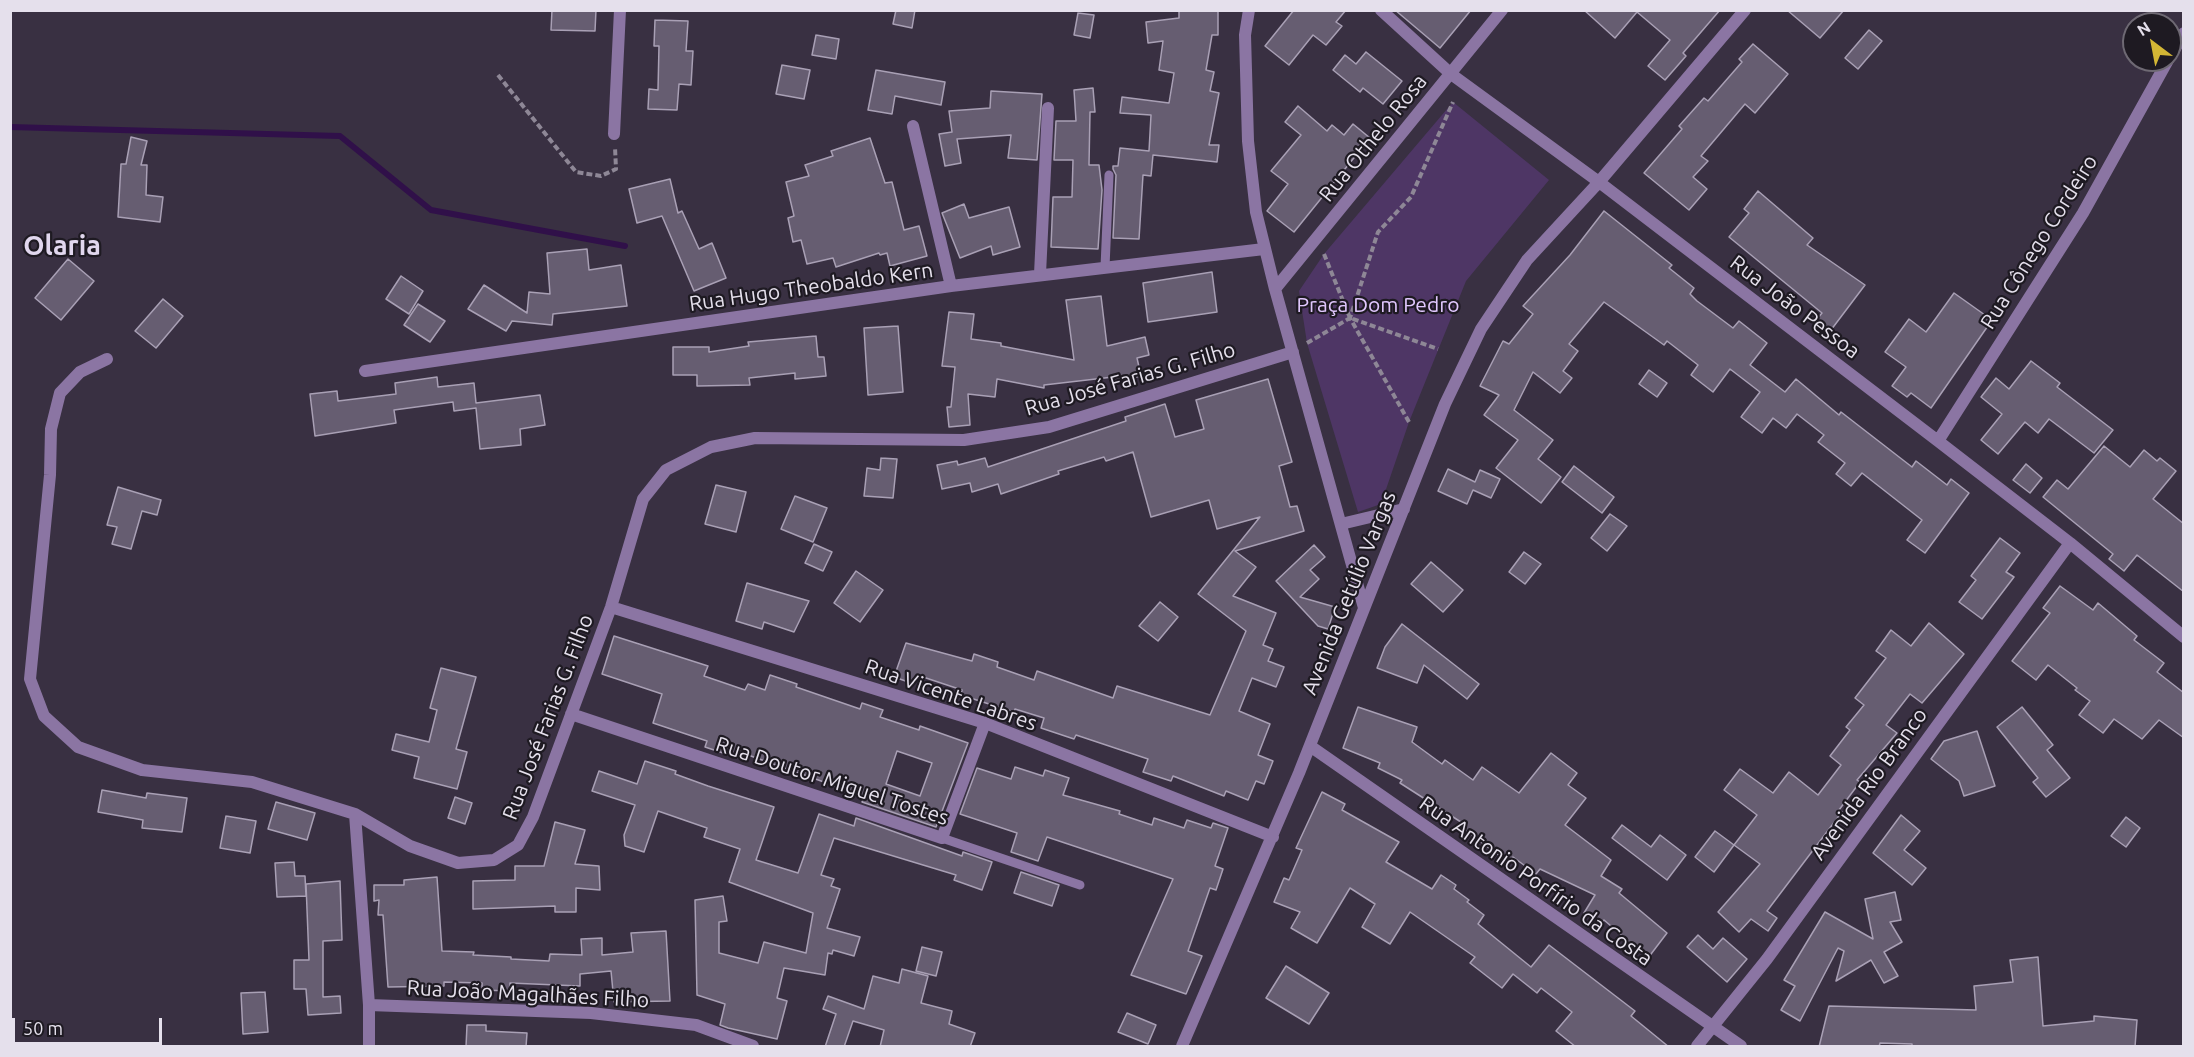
<!DOCTYPE html>
<html>
<head>
<meta charset="utf-8">
<style>
  body { margin:0 }
  #map { position:relative; width:2194px; height:1057px; overflow:hidden; background:#393042; font-family:Ubuntu,sans-serif }
  canvas { display:block }
  .frame { position:absolute; inset:0; border:12px solid #e5e0ec; pointer-events:none }
  .north { position:absolute; left:2122px; top:12px; width:60px; height:60px; box-sizing:border-box; background:#1e1a22; border:2px solid #6e6973; border-radius:50%; rotate:328deg; font-size:16px; font-weight:700; line-height:24px; text-align:center; color:#e5e0ec }
  .north::after { content:''; display:block; margin:auto; width:21px; height:27px; background:#d3b635; clip-path:polygon(50% 0,100% 100%,50% 72%,0 100%) }
  .scale { position:absolute; left:12px; top:1018px; width:150px; height:27px; box-sizing:border-box; border:3px solid #e5e0ec; border-top:0; padding-left:8px; font-size:18px; line-height:21px; white-space:nowrap; color:#e5e0ec; -webkit-text-stroke:4px #1e1a22; paint-order:stroke }
</style>
</head>
<body>
<div id="map">
<canvas width="2194" height="1057"></canvas>
<div class="frame"></div>
<div class="north">N</div>
<div class="scale">50 m</div>
</div>
<script>
const ctx = document.querySelector('canvas').getContext('2d');
ctx.lineJoin = 'round';
function fillPath(path, color) { ctx.fillStyle = color; ctx.fill(path, 'evenodd'); }
const shape = rows => new Path2D(rows.map(r => 'M' + r).join(''));
function trace(path, color, width, dash) { ctx.strokeStyle = color; ctx.lineWidth = width; ctx.lineCap = dash ? 'butt' : 'round'; ctx.setLineDash(dash || []); ctx.stroke(path); }
function label(font, color, halo, rows, align = 'center') {
  ctx.font = font + ' Ubuntu,sans-serif'; ctx.lineWidth = 4.5; ctx.setLineDash([]); ctx.textBaseline = 'middle'; ctx.strokeStyle = halo; ctx.fillStyle = color; for (const [text, x, y, turn = 0] of rows) {
    ctx.save(); ctx.translate(x, y); ctx.rotate((+turn || 0) * Math.PI / 180); ctx.textAlign = isNaN(turn) ? turn : align; if (halo) ctx.strokeText(text, 0, 0); ctx.fillText(text, 0, 0); ctx.restore();
  }
}
fillPath(shape([
  [1453,102,1549,180,1466,281,1409,422,1381,504,1358,512,1307,343,1299,291,1324,254]
]), '#4e3665');
trace(shape([
  [10,127,340,136,431,210,625,246]
]), '#301049', 6);
const building = shape([
  [552,10,596,10,595,31,551,30,552,10],
  [896,10,915,10,912,28,893,24,896,10],
  [1179,10,1218,10,1218,35,1212,35,1206,70,1214,72,1210,91,1219,93,1209,145,1219,145,1217,162,1153,155,1151,176,1143,175,1139,239,1113,238,1116,175,1113,169,1113,166,1118,166,1120,148,1149,151,1151,115,1120,113,1122,97,1169,103,1174,73,1159,70,1163,41,1148,43,1146,22,1179,18,1179,10],
  [1294,10,1346,10,1336,22,1342,26,1326,45,1313,35,1289,65,1265,46,1294,10],
  [1395,10,1471,10,1440,48,1395,10],
  [1584,10,1720,10,1683,53,1686,56,1665,80,1648,66,1670,40,1637,12,1615,38,1584,10],
  [1787,10,1844,10,1820,38,1787,10],
  [1078,13,1094,15,1090,38,1074,35,1078,13],
  [655,20,688,21,686,51,693,51,691,85,679,84,677,110,648,109,649,89,658,90,659,46,654,46,655,20],
  [1869,30,1882,41,1858,69,1845,58,1869,30],
  [816,35,839,39,836,59,812,55,816,35],
  [1753,44,1788,74,1755,113,1745,104,1701,156,1708,161,1693,177,1707,189,1689,210,1644,173,1682,129,1679,126,1704,98,1708,101,1742,62,1739,59,1753,44],
  [1366,52,1402,81,1383,104,1363,88,1360,92,1333,70,1345,55,1356,64,1366,52],
  [782,65,810,70,804,99,776,94,782,65],
  [876,70,945,82,941,105,895,96,892,114,868,110,876,70],
  [1093,88,1095,112,1090,112,1089,165,1099,165,1102,190,1098,249,1051,247,1053,197,1072,197,1073,160,1054,160,1056,121,1076,121,1074,90,1093,88],
  [991,91,1042,94,1037,160,1008,158,1011,135,957,139,961,163,945,166,939,134,952,132,949,111,990,108,991,91],
  [1298,106,1327,131,1332,125,1344,135,1353,124,1370,138,1294,232,1267,211,1288,184,1271,171,1301,135,1285,122,1298,106],
  [131,137,147,141,141,165,147,165,146,195,163,197,160,222,118,217,121,164,126,164,131,137],
  [870,138,885,183,892,182,904,230,919,226,927,256,890,266,887,253,880,255,879,253,836,267,833,258,807,264,801,240,793,242,788,218,794,216,786,182,809,176,805,165,833,156,831,151,870,138],
  [670,179,678,213,682,211,699,249,712,243,726,278,694,291,662,216,637,223,629,189,670,179],
  [1758,191,1813,238,1807,245,1865,285,1831,330,1817,319,1822,313,1729,237,1749,213,1744,209,1758,191],
  [964,204,969,218,1009,207,1020,247,993,255,991,246,960,258,942,213,964,204],
  [1604,211,1672,265,1669,268,1694,288,1690,294,1697,301,1733,328,1739,321,1767,343,1750,365,1785,392,1796,379,1839,415,1841,412,1912,467,1916,461,1947,485,1951,479,1969,493,1925,553,1907,540,1922,520,1862,473,1851,486,1836,474,1845,463,1818,442,1824,435,1797,414,1786,428,1773,418,1762,433,1741,417,1760,392,1730,369,1713,392,1691,375,1698,365,1667,341,1664,345,1604,302,1569,344,1578,351,1563,371,1572,378,1560,393,1533,372,1514,410,1553,440,1538,459,1561,477,1541,503,1496,468,1518,440,1484,415,1499,395,1480,386,1503,341,1509,344,1533,314,1523,306,1570,255,1604,211],
  [587,249,589,270,621,265,627,306,553,314,552,325,512,321,506,331,468,309,484,285,527,313,529,292,550,294,547,253,587,249],
  [68,259,94,281,61,320,35,298,68,259],
  [1212,272,1217,312,1148,322,1143,283,1212,272],
  [401,276,423,291,409,314,386,299,401,276],
  [1954,293,1992,320,1931,408,1911,393,1907,397,1892,386,1906,367,1885,352,1909,319,1926,332,1954,293],
  [1101,296,1107,346,1145,337,1149,355,1137,358,1141,376,1115,382,1113,377,1044,385,1044,388,997,379,995,397,968,394,970,425,949,427,947,407,951,407,955,367,942,366,949,312,974,314,971,339,1001,343,1001,346,1074,360,1066,300,1101,296],
  [163,299,183,316,156,348,135,331,163,299],
  [418,304,445,321,430,342,404,325,418,304],
  [898,326,903,392,868,395,864,328,898,326],
  [816,336,818,357,824,357,826,376,795,379,795,373,749,378,750,385,697,386,697,375,673,375,673,347,709,347,709,352,749,346,748,342,816,336],
  [2031,361,2060,383,2057,387,2113,430,2094,453,2049,419,2038,433,2025,422,1998,454,1981,440,2002,414,1981,397,1996,378,2009,389,2031,361],
  [1649,370,1667,383,1657,397,1639,384,1649,370],
  [437,377,438,387,474,383,476,403,540,395,545,425,520,429,521,445,480,449,476,408,454,411,453,402,394,410,396,423,315,436,310,394,337,391,338,401,396,394,395,383,437,377],
  [1268,379,1292,462,1279,466,1290,507,1297,506,1304,531,1235,551,1256,567,1233,596,1276,613,1263,645,1273,649,1268,661,1284,667,1276,687,1252,678,1239,711,1270,724,1258,755,1273,761,1264,784,1256,781,1248,800,1226,791,1224,796,1173,776,1171,781,1143,772,1148,759,1076,735,1074,739,1041,728,1044,718,1015,709,1014,712,961,695,962,690,917,675,914,684,894,677,906,643,972,661,974,654,998,662,997,667,1034,680,1037,671,1113,698,1117,686,1210,715,1246,631,1198,594,1260,517,1217,529,1209,500,1151,517,1133,452,1106,461,1104,457,1058,471,1059,474,1001,494,998,484,972,492,970,483,942,489,937,465,957,461,958,465,985,458,988,467,1126,421,1125,417,1165,404,1175,437,1204,429,1196,400,1268,379],
  [2104,446,2130,467,2144,450,2157,461,2160,458,2176,471,2153,499,2184,524,2184,592,2137,555,2124,571,2109,559,2113,554,2043,497,2057,480,2068,489,2104,446],
  [881,458,897,459,893,498,864,496,867,468,880,470,881,458],
  [2026,464,2042,478,2030,493,2013,480,2026,464],
  [1574,466,1614,497,1602,513,1562,482,1574,466],
  [1448,469,1475,482,1480,470,1500,479,1491,498,1473,490,1467,504,1438,491,1448,469],
  [716,485,746,492,736,532,705,524,716,485],
  [118,487,161,500,157,515,142,511,131,549,112,544,117,527,107,525,118,487],
  [795,496,827,508,813,542,781,529,795,496],
  [1610,514,1627,526,1607,551,1591,538,1610,514],
  [2000,538,2020,553,2006,572,2014,577,1982,619,1959,602,1976,580,1971,576,2000,538],
  [814,544,832,552,823,571,805,563,814,544],
  [1314,545,1325,557,1310,570,1319,579,1300,597,1335,607,1328,629,1318,626,1276,581,1314,545],
  [1524,552,1541,564,1525,584,1509,572,1524,552],
  [1431,562,1463,590,1443,612,1411,584,1431,562],
  [856,571,883,590,860,622,834,603,856,571],
  [747,583,809,601,794,632,764,622,762,629,736,621,747,583],
  [2060,586,2093,610,2098,603,2137,636,2134,640,2164,663,2157,672,2184,693,2184,738,2159,720,2142,739,2114,719,2103,733,2079,715,2090,701,2075,690,2077,688,2048,665,2036,680,2012,661,2050,613,2043,608,2060,586],
  [1160,602,1178,617,1158,641,1139,626,1160,602],
  [1929,623,1964,654,1922,703,1910,694,1886,725,1897,733,1857,780,1860,782,1839,810,1842,812,1767,911,1777,918,1768,931,1751,919,1739,932,1718,912,1760,864,1734,845,1757,815,1724,790,1740,769,1773,793,1789,772,1818,795,1841,765,1830,756,1850,730,1846,727,1864,705,1855,698,1886,658,1876,651,1891,630,1911,646,1929,623],
  [1402,624,1479,684,1467,699,1424,665,1417,683,1377,668,1385,647,1402,624],
  [614,636,708,666,704,676,745,690,748,684,765,690,770,675,797,684,796,687,860,709,862,703,883,710,880,717,919,730,920,726,968,743,936,827,862,802,864,796,852,792,748,755,747,761,705,747,707,741,653,723,662,694,602,674,614,636],
  [897,751,932,763,920,796,886,784,897,751],
  [441,668,476,677,456,749,467,752,457,789,414,778,419,757,392,750,396,734,429,742,437,710,430,708,441,668],
  [1358,707,1417,727,1412,742,1442,764,1445,760,1473,780,1482,767,1519,793,1551,753,1577,773,1568,785,1586,798,1565,825,1611,860,1601,876,1622,889,1619,893,1667,933,1648,958,1604,920,1602,923,1584,913,1595,895,1540,869,1536,874,1513,857,1509,863,1462,828,1464,824,1400,783,1402,780,1378,768,1380,763,1343,748,1358,707],
  [2022,707,2053,745,2047,750,2070,778,2046,797,2033,782,2038,778,1997,727,2022,707],
  [1977,731,1995,786,1964,796,1959,781,1931,759,1944,741,1977,731],
  [645,761,676,771,675,774,708,786,774,807,756,860,798,873,819,814,854,826,856,818,962,856,963,852,992,862,982,890,954,880,956,875,834,838,821,875,834,879,831,886,840,889,827,928,860,937,854,956,833,950,832,954,828,953,825,975,784,968,777,998,787,1001,777,1039,728,1028,720,1025,725,1004,697,995,695,900,723,896,727,921,719,922,719,953,758,963,764,942,806,953,813,913,729,882,740,849,704,837,707,828,658,811,644,852,625,846,624,835,635,805,592,791,599,771,637,784,645,761],
  [1015,767,1043,776,1045,770,1069,778,1063,795,1120,811,1119,814,1152,825,1154,818,1184,828,1187,820,1211,828,1213,823,1228,828,1215,866,1223,869,1216,890,1210,888,1188,951,1202,956,1186,994,1131,975,1173,879,1047,837,1038,861,1011,852,1017,833,960,814,977,768,1011,779,1015,767],
  [102,790,146,798,147,793,187,798,182,832,142,828,143,820,98,812,102,790],
  [1322,792,1345,804,1342,810,1399,842,1386,862,1432,889,1441,875,1456,885,1454,889,1469,900,1467,902,1484,915,1478,924,1531,967,1549,945,1635,1011,1631,1016,1669,1047,1576,1047,1556,1031,1572,1012,1541,988,1537,993,1513,974,1502,988,1470,963,1475,957,1410,912,1390,944,1362,927,1375,904,1350,888,1317,943,1291,928,1300,912,1274,902,1284,878,1289,880,1302,850,1296,848,1322,792],
  [455,797,472,803,465,824,448,818,455,797],
  [276,802,315,813,307,840,268,829,276,802],
  [1901,815,1920,831,1904,850,1926,868,1912,885,1873,853,1901,815],
  [226,816,256,821,250,853,220,848,226,816],
  [2126,817,2140,828,2126,847,2111,836,2126,817],
  [555,822,585,830,575,864,599,866,600,890,576,888,576,912,555,912,555,906,473,909,473,881,515,880,515,866,544,866,555,822],
  [1622,825,1651,847,1660,835,1686,855,1667,880,1612,838,1622,825],
  [1715,831,1734,845,1714,872,1695,857,1715,831],
  [294,862,295,876,305,876,306,896,277,897,275,863,294,862],
  [1021,872,1059,885,1052,906,1014,893,1021,872],
  [437,877,442,951,474,952,473,955,511,957,511,959,549,961,550,954,582,955,581,939,602,938,602,955,633,952,631,933,666,931,670,1001,614,1002,611,971,580,974,580,986,510,983,510,991,482,990,482,983,444,982,444,986,388,987,383,915,378,915,379,900,374,901,374,885,404,885,404,880,437,877],
  [340,881,342,940,323,941,323,997,340,996,341,1013,308,1015,306,989,294,989,294,960,309,960,306,884,340,881],
  [1895,892,1901,920,1890,922,1902,942,1884,952,1898,976,1884,983,1871,960,1836,981,1844,951,1838,948,1800,1021,1781,1010,1795,986,1784,980,1825,912,1873,939,1865,899,1895,892],
  [1698,935,1713,949,1723,938,1747,959,1727,982,1687,947,1698,935],
  [922,947,942,952,936,976,916,971,922,947],
  [2038,957,2043,1026,2094,1021,2094,1016,2137,1020,2135,1047,1912,1047,1912,1044,1880,1043,1879,1047,1819,1047,1829,1006,1976,1010,1974,986,2013,982,2010,960,2038,957],
  [1286,966,1329,993,1309,1024,1266,998,1286,966],
  [902,969,928,976,921,1003,952,1011,949,1024,975,1033,970,1047,880,1047,884,1030,853,1021,844,1047,825,1047,836,1014,823,1009,828,996,864,1009,873,976,899,983,902,969],
  [265,992,268,1032,243,1034,241,993,265,992],
  [1127,1013,1156,1025,1148,1044,1118,1032,1127,1013],
  [467,1025,486,1025,486,1031,527,1033,526,1047,466,1047,467,1025]
]);
fillPath(building, '#665d71');
trace(building, '#a9a0b5', 1.5);
trace(shape([
  [498,75,576,172,601,176,616,169,615,147],
  [1324,254,1350,318,1438,349],
  [1307,343,1350,318],
  [1409,422,1350,318,1378,232,1411,197,1453,102]
]), '#8e8796', 4, [6, 3]);
trace(shape([
  [1105,267,1109,175],
  [942,838,1080,885]
]), '#8b75a3', 9);
trace(shape([
  [1249,10,1245,35,1248,141,1256,212,1275,289,1364,608],
  [1381,10,1451,74,1599,182,1938,441,2070,543,2184,637],
  [2170,57,2184,33],
  [913,126,951,286],
  [614,134,620,10],
  [1040,274,1048,108],
  [1275,289,1502,10],
  [107,359,80,372,60,393,51,429,50,475,30,679,44,716,78,747,142,770,252,782,355,814,410,846,458,863,494,860,518,845,533,817,611,607,643,499,666,470,711,447,755,438,964,440,1049,427,1293,352],
  [365,371,951,286,1264,249],
  [1938,441,2083,213,2168,60],
  [1341,524,1404,509],
  [611,607,985,723,1273,837],
  [571,714,942,838,985,723],
  [1310,746,1741,1046],
  [355,814,369,1005,369,1046],
  [369,1005,591,1013,696,1025,753,1046],
  [1182,1046,1299,773,1445,404,1481,329,1527,260,1599,182,1745,10],
  [1697,1046,1767,959,2070,543]
]), '#8b75a3', 12);
label('21px', '#e5e0ec', '#1e1a22', [
  ["Rua Othelo Rosa",1373,138,-51],
  ["Rua Cônego Cordeiro",2039,242,-58],
  ["Rua Hugo Theobaldo Kern",811,287,-8],
  ["Rua João Pessoa",1795,307,37],
  ["Rua José Farias G. Filho",1130,379,-16],
  ["Avenida Getúlio Vargas",1349,593,-68],
  ["Rua Vicente Labres",951,695,19],
  ["Rua José Farias G. Filho",548,717,-69],
  ["Rua Doutor Miguel Tostes",832,781,18],
  ["Avenida Rio Branco",1869,784,-54],
  ["Rua Antonio Porfírio da Costa",1536,881,35],
  ["Rua João Magalhães Filho",528,994,3]
]);
label('21px', '#e0c7fd', '#1e1a22', [
  ["Praça Dom Pedro",1378,305]
]);
label('bold 27px', '#e1d7ee', '#1e1a22', [
  ["Olaria",62,246]
]);
</script>
</body>
</html>
